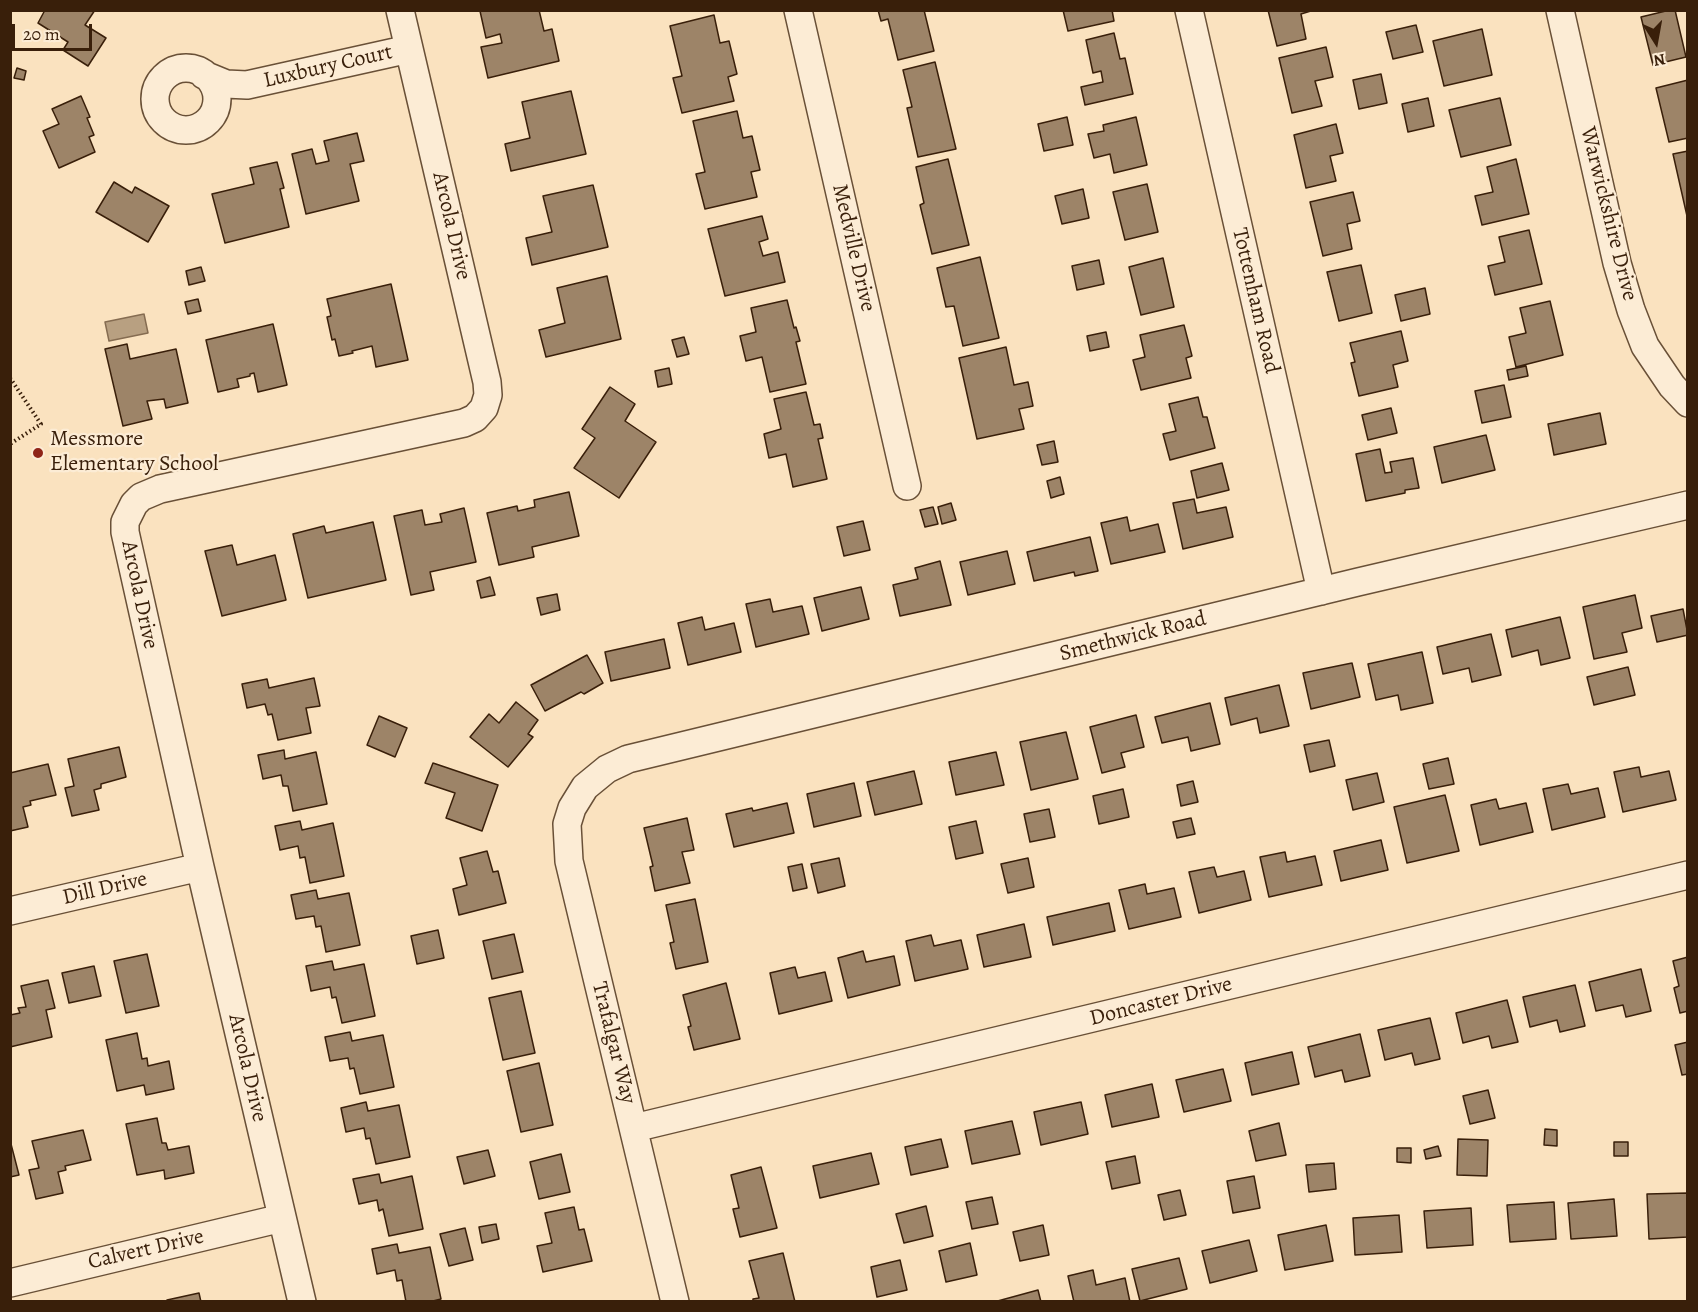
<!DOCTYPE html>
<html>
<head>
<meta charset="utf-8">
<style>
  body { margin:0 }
  #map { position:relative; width:1698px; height:1312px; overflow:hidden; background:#fae2bf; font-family:Alegreya,serif }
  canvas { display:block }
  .frame { position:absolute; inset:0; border:12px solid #391f0a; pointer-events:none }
  .north { position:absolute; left:1626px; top:12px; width:60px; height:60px; -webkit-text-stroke:4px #fcecd5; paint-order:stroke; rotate:169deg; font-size:16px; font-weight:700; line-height:24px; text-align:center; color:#391f0a }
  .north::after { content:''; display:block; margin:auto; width:21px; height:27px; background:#391f0a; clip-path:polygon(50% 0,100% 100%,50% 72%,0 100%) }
  .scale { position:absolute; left:12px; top:24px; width:80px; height:27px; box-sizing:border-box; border:3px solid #391f0a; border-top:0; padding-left:8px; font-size:18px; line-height:21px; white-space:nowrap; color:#391f0a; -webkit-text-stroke:4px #fcecd5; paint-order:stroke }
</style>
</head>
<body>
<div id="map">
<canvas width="1698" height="1312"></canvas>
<div class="frame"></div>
<div class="north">N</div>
<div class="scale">20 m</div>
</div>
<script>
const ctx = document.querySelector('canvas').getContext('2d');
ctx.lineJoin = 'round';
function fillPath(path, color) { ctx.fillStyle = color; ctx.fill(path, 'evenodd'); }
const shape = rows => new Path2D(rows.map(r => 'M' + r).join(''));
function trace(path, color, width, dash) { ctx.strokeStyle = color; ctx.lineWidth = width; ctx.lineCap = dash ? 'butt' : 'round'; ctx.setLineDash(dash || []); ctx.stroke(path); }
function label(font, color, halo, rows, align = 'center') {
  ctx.font = font + ' Alegreya,serif'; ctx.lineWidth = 4.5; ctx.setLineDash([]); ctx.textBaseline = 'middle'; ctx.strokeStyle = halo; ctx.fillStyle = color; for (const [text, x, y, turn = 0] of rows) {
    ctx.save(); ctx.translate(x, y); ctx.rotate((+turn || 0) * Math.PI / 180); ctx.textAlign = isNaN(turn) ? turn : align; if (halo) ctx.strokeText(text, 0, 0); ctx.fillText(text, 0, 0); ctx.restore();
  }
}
const water = shape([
  [144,314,148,333,109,341,105,322,144,314]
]);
fillPath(water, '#b8a081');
trace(water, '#856c51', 1.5);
const building = shape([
  [45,10,95,10,85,25,106,38,88,66,63,50,68,42,38,23,45,10],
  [539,10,544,31,552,29,559,61,488,78,481,47,502,43,500,34,486,38,480,11,539,10],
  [878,10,924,10,934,51,898,60,888,19,881,21,878,10],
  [1063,10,1112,10,1114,21,1068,31,1063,10],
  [1268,10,1314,10,1301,14,1306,39,1277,46,1268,10],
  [1670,10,1675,10,1686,57,1653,65,1641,17,1670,10],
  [714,15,720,43,729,41,737,74,728,77,734,101,682,113,673,78,682,76,670,26,714,15],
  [1416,25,1423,52,1393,59,1386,32,1416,25],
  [1482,29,1492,75,1444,86,1433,41,1482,29],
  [1114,33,1120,59,1125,58,1133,94,1085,105,1081,87,1103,82,1101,71,1093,73,1086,40,1114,33],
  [1326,47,1333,77,1315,81,1322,106,1292,113,1279,58,1326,47],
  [935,62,956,149,918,157,907,108,912,107,903,70,935,62],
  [17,68,26,71,24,80,14,78,17,68],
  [1381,74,1387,103,1359,109,1353,80,1381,74],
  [1688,80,1688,138,1669,142,1656,88,1688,80],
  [571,91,586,154,511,171,505,144,530,138,522,102,571,91],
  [81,96,90,117,87,118,94,135,89,137,95,152,59,168,43,131,59,124,52,109,81,96],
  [1428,98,1434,126,1408,132,1402,104,1428,98],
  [1500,98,1511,145,1461,157,1449,110,1500,98],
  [737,111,743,138,752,136,760,170,751,172,757,197,705,209,696,174,705,172,693,121,737,111],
  [1067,117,1073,145,1044,151,1038,124,1067,117],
  [1136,117,1147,165,1114,173,1110,154,1094,158,1088,134,1104,131,1103,125,1136,117],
  [1336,124,1343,153,1330,156,1336,181,1306,188,1294,135,1336,124],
  [357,133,364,161,350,164,359,201,306,214,292,154,312,149,316,164,329,161,324,141,357,133],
  [1688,151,1688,215,1687,216,1673,154,1688,151],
  [948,159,969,245,932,254,920,205,924,203,916,167,948,159],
  [1516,159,1529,214,1482,225,1475,196,1493,192,1487,167,1516,159],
  [277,162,284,188,280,189,289,227,225,243,212,194,254,184,250,168,277,162],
  [114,182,132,193,135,187,169,206,148,242,96,212,114,182],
  [1147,184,1158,232,1125,240,1113,192,1147,184],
  [593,185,608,247,532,265,526,238,552,232,543,196,593,185],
  [1083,189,1089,218,1062,224,1055,196,1083,189],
  [1353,192,1360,221,1347,224,1352,249,1323,256,1310,202,1353,192],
  [762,216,768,239,759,242,763,256,778,252,785,282,725,296,708,229,762,216],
  [1529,230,1542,284,1495,295,1488,266,1505,262,1499,237,1529,230],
  [980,257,999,338,963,346,954,306,946,307,937,268,980,257],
  [1163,258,1174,307,1141,315,1129,267,1163,258],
  [1099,260,1104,284,1077,290,1072,266,1099,260],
  [1361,265,1372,313,1339,321,1327,272,1361,265],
  [201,267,205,281,189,285,186,271,201,267],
  [607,276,621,339,546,357,539,330,565,323,557,288,607,276],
  [391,284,408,360,376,367,372,346,352,351,353,353,339,356,335,339,332,340,327,317,331,316,327,299,391,284],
  [1425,288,1430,314,1401,321,1395,295,1425,288],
  [198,299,201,311,188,314,185,302,198,299],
  [787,300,794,328,796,327,800,341,796,342,806,384,770,392,762,357,746,361,740,336,756,332,751,308,787,300],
  [1550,301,1563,355,1516,367,1509,337,1526,333,1520,308,1550,301],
  [273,324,287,385,258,392,254,373,250,374,250,376,237,379,239,387,218,392,206,340,273,324],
  [1184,325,1192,356,1186,358,1191,378,1141,390,1133,360,1145,357,1140,335,1184,325],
  [1401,331,1408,361,1393,365,1398,387,1359,396,1351,363,1355,362,1350,343,1401,331],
  [1106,332,1109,347,1090,351,1087,336,1106,332],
  [684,337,689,354,677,357,672,340,684,337],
  [127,344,130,359,176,349,188,403,166,408,164,399,147,401,152,419,123,426,105,349,127,344],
  [1006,347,1014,385,1028,382,1033,406,1019,409,1024,429,977,439,959,358,1006,347],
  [1526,366,1528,376,1509,380,1507,370,1526,366],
  [669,368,672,384,658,387,655,371,669,368],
  [1504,385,1511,417,1482,423,1475,391,1504,385],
  [610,387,635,404,625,421,656,442,619,498,574,468,595,438,582,429,610,387],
  [806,392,814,425,820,424,823,438,818,439,827,479,793,487,786,454,769,458,764,434,781,429,774,399,806,392],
  [1198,397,1203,417,1207,417,1215,448,1170,460,1163,434,1176,431,1169,404,1198,397],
  [1391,408,1397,433,1368,440,1362,415,1391,408],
  [1600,413,1606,444,1554,455,1548,424,1600,413],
  [1486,435,1495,470,1442,483,1434,447,1486,435],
  [1054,441,1058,462,1042,465,1037,445,1054,441],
  [1380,449,1385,473,1392,472,1390,462,1413,458,1419,488,1405,490,1405,493,1366,501,1356,454,1380,449],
  [1222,463,1229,490,1197,498,1191,471,1222,463],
  [1060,477,1064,494,1051,498,1047,481,1060,477],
  [569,492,579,536,532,547,534,557,499,565,487,513,517,506,518,511,535,507,534,500,569,492],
  [1194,499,1197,513,1226,507,1233,537,1183,549,1173,503,1194,499],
  [951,503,956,520,942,524,938,507,951,503],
  [933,507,938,524,925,527,920,510,933,507],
  [464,508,476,562,430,572,434,590,411,595,394,516,422,510,425,525,442,522,440,514,464,508],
  [1127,517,1130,531,1158,524,1165,552,1111,564,1101,523,1127,517],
  [863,521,870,550,844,556,837,527,863,521],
  [373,522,386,580,308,598,293,534,324,526,326,533,373,522],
  [1090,537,1098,571,1075,576,1074,572,1034,581,1027,552,1090,537],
  [232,545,237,565,275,555,286,600,222,616,205,551,232,545],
  [1007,551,1015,584,968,595,960,562,1007,551],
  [940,561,951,605,900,616,893,585,918,579,915,568,940,561],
  [490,577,495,595,481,598,477,581,490,577],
  [861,587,869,619,822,631,814,598,861,587],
  [557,594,560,610,541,615,537,598,557,594],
  [1635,595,1642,628,1622,633,1627,652,1594,659,1583,607,1635,595],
  [770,599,773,612,802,606,809,634,756,647,746,604,770,599],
  [1683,609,1688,635,1657,642,1651,616,1683,609],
  [702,617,705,630,734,623,741,652,688,665,678,623,702,617],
  [1560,617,1570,658,1541,665,1538,650,1512,657,1506,630,1560,617],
  [1491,634,1501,675,1472,682,1469,668,1443,674,1437,647,1491,634],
  [664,639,670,668,611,681,605,652,664,639],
  [1422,652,1433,703,1401,710,1398,695,1376,700,1368,664,1422,652],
  [587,655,603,683,584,694,581,692,545,711,531,685,587,655],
  [1352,663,1360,697,1311,709,1303,673,1352,663],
  [1628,667,1635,695,1594,705,1587,677,1628,667],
  [314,678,320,706,306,708,311,733,278,740,272,714,268,715,265,704,247,708,242,684,267,679,269,688,314,678],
  [1279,685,1289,726,1260,733,1257,718,1231,725,1225,698,1279,685],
  [516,702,538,720,528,734,533,737,508,767,470,737,489,714,499,723,516,702],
  [1210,703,1220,744,1191,751,1188,737,1162,743,1155,717,1210,703],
  [1136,715,1144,747,1121,753,1125,767,1102,773,1090,727,1136,715],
  [379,716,407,728,395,757,367,745,379,716],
  [1066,732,1078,779,1031,790,1020,742,1066,732],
  [1329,740,1335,766,1310,772,1304,745,1329,740],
  [119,747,126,777,101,784,101,788,94,790,99,810,72,816,65,788,74,786,68,759,119,747],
  [284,750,285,759,316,752,327,804,293,811,288,786,283,786,281,775,263,779,258,755,284,750],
  [996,752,1004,785,956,795,949,762,996,752],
  [1448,758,1454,784,1429,789,1423,764,1448,758],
  [433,763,498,785,482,831,446,818,455,793,425,783,433,763],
  [48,764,56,795,30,801,31,805,23,807,28,827,10,831,10,773,48,764],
  [1639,767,1641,777,1669,771,1676,800,1623,812,1614,772,1639,767],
  [914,771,922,804,875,815,867,782,914,771],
  [1377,773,1384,802,1353,810,1346,780,1377,773],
  [1193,781,1198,802,1181,806,1177,785,1193,781],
  [854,783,861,816,814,827,807,794,854,783],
  [1568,784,1571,794,1598,788,1605,817,1552,830,1543,789,1568,784],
  [1123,789,1129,817,1099,824,1093,796,1123,789],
  [1445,795,1459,851,1407,863,1394,807,1445,795],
  [1496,799,1499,809,1526,803,1533,832,1480,845,1471,805,1496,799],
  [787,803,794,833,734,847,726,814,752,808,753,811,787,803],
  [1049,809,1055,837,1030,842,1024,814,1049,809],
  [687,818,694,850,682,852,690,883,655,891,650,867,653,866,644,828,687,818],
  [1191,818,1195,834,1177,838,1173,822,1191,818],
  [300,821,302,830,333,823,344,876,310,883,305,857,300,858,298,846,280,850,275,826,300,821],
  [976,821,983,853,956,859,949,827,976,821],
  [1381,840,1388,870,1341,881,1334,851,1381,840],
  [487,851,493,872,498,871,506,903,459,915,453,889,467,885,460,858,487,851],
  [1285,852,1287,862,1315,856,1322,885,1269,897,1260,857,1285,852],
  [839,858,845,886,818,893,811,864,839,858],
  [1028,858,1034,887,1008,893,1001,864,1028,858],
  [802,864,807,888,793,891,788,867,802,864],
  [1214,867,1217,877,1244,871,1251,900,1199,913,1189,872,1214,867],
  [1145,884,1147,894,1174,888,1181,917,1129,929,1119,890,1145,884],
  [316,890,318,899,349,893,360,945,326,952,321,926,316,927,314,916,296,919,291,895,316,890],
  [695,899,708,962,676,969,670,943,674,942,666,905,695,899],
  [1109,903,1115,931,1053,945,1047,917,1109,903],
  [1024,924,1031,957,984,967,977,935,1024,924],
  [438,930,444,958,417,964,411,936,438,930],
  [514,934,523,972,492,979,483,941,514,934],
  [931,935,934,946,961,940,968,969,915,981,906,941,931,935],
  [863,951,866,962,894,956,900,985,848,998,838,958,863,951],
  [147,954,159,1006,126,1013,114,961,147,954],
  [1688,957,1688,1011,1680,1013,1674,988,1679,986,1673,961,1688,957],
  [332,961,334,970,364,964,375,1016,342,1023,336,997,332,998,330,987,311,991,306,966,332,961],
  [94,966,101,996,69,1003,62,973,94,966],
  [795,967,798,978,825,972,832,1001,779,1014,770,973,795,967],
  [1641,969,1651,1011,1626,1017,1623,1005,1596,1011,1589,982,1641,969],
  [48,980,55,1008,46,1010,52,1037,10,1047,10,1015,20,1013,18,1008,26,1007,21,986,48,980],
  [726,983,740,1039,694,1050,688,1027,691,1026,683,995,726,983],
  [1575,985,1585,1026,1560,1032,1557,1020,1530,1027,1523,997,1575,985],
  [521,991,535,1053,503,1060,489,998,521,991],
  [1507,1000,1518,1042,1492,1048,1489,1036,1463,1043,1456,1013,1507,1000],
  [1430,1018,1440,1059,1415,1065,1412,1053,1385,1060,1378,1030,1430,1018],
  [350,1032,352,1041,383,1035,394,1087,360,1094,354,1068,350,1069,348,1058,330,1061,325,1037,350,1032],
  [137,1033,142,1059,147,1058,148,1066,169,1061,174,1089,146,1095,144,1085,117,1091,106,1040,137,1033],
  [1360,1034,1370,1076,1345,1082,1342,1070,1315,1077,1308,1047,1360,1034],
  [1688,1042,1688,1074,1682,1075,1675,1045,1688,1042],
  [1292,1052,1299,1084,1252,1095,1245,1063,1292,1052],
  [539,1063,553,1125,521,1132,507,1071,539,1063],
  [1223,1069,1231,1101,1184,1112,1176,1080,1223,1069],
  [1152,1084,1159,1117,1112,1127,1105,1095,1152,1084],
  [1488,1090,1495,1118,1470,1124,1463,1096,1488,1090],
  [366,1102,368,1111,399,1105,410,1157,376,1164,370,1138,366,1139,364,1128,346,1132,341,1108,366,1102],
  [1081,1102,1088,1134,1041,1145,1034,1112,1081,1102],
  [157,1118,162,1143,166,1143,168,1150,189,1146,194,1173,165,1179,164,1170,137,1175,126,1124,157,1118],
  [1012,1121,1020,1154,972,1164,965,1131,1012,1121],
  [1279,1123,1286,1155,1256,1161,1249,1131,1279,1123],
  [1545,1129,1557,1130,1557,1146,1544,1145,1545,1129],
  [83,1130,91,1160,65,1166,66,1170,58,1172,63,1193,36,1199,29,1170,39,1168,32,1141,83,1130],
  [941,1139,948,1167,911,1175,905,1147,941,1139],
  [1458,1139,1488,1140,1487,1176,1457,1175,1458,1139],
  [1614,1142,1628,1142,1628,1156,1614,1156,1614,1142],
  [11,1144,19,1175,10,1177,10,1145,11,1144],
  [1438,1146,1441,1156,1426,1159,1424,1150,1438,1146],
  [1397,1148,1411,1148,1411,1163,1397,1162,1397,1148],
  [488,1150,495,1176,464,1184,457,1157,488,1150],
  [871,1153,879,1184,820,1198,813,1166,871,1153],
  [561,1154,570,1192,539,1199,530,1162,561,1154],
  [1135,1156,1140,1183,1112,1189,1106,1162,1135,1156],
  [1334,1163,1336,1189,1309,1192,1306,1165,1334,1163],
  [761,1167,777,1228,740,1237,733,1209,739,1208,731,1175,761,1167],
  [379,1174,381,1183,412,1176,423,1229,389,1236,383,1209,379,1211,377,1200,359,1204,353,1179,379,1174],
  [1254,1176,1260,1208,1233,1213,1227,1181,1254,1176],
  [1180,1190,1186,1215,1164,1220,1158,1195,1180,1190],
  [1688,1193,1688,1237,1649,1239,1647,1194,1688,1193],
  [992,1197,998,1224,972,1229,966,1202,992,1197],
  [1614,1199,1617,1236,1571,1239,1568,1203,1614,1199],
  [1554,1202,1556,1239,1510,1242,1507,1205,1554,1202],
  [926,1206,933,1236,904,1243,896,1214,926,1206],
  [574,1207,579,1230,584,1229,592,1261,543,1272,537,1246,552,1243,545,1213,574,1207],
  [1471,1208,1473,1245,1427,1248,1424,1211,1471,1208],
  [1399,1215,1402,1252,1355,1255,1353,1218,1399,1215],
  [496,1224,499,1239,482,1243,479,1227,496,1224],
  [1043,1225,1049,1255,1020,1261,1013,1232,1043,1225],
  [1326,1225,1333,1261,1285,1270,1278,1235,1326,1225],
  [465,1228,473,1260,449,1266,440,1234,465,1228],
  [1249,1240,1257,1271,1210,1283,1202,1251,1249,1240],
  [970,1243,977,1275,946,1282,939,1251,970,1243],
  [397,1244,399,1253,430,1247,441,1299,429,1302,406,1302,402,1280,397,1281,395,1270,377,1274,372,1249,397,1244],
  [783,1253,795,1302,753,1302,753,1299,759,1298,749,1261,783,1253],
  [1179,1258,1187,1289,1140,1301,1132,1269,1179,1258],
  [900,1260,907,1290,877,1297,871,1267,900,1260],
  [1093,1270,1096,1285,1125,1278,1130,1302,1074,1302,1068,1276,1093,1270],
  [1038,1290,1041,1302,994,1302,1038,1290],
  [199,1293,201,1302,168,1302,167,1300,199,1293]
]);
fillPath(building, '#9d8468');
trace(building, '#391f0a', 1.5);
const minor = shape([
  [798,10,907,486],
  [1189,10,1321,591],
  [1560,10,1617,263,1631,310,1645,346,1672,386,1688,403],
  '155 99a31 31 0 1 1 62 0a31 31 0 1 1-62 0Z',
  [204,75,226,84,247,85,409,49],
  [10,911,200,867],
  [634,1128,1688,875],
  [10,1283,282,1218],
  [302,1302,200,867,125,532,125,522,134,504,141,497,160,489,464,423,475,418,484,408,488,395,487,382,400,10],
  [675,1302,569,861,567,824,572,808,585,787,607,769,628,759,1358,582,1688,505]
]);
trace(minor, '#695037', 30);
trace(shape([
  [10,378,41,424,10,444]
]), '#391f0a', 4, [1.5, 3]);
trace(minor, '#fcecd5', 27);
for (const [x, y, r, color] of [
  [38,453,6,"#8f2418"]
]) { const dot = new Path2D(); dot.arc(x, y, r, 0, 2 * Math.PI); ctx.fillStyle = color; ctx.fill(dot); trace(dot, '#fcecd5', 2); }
label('22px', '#391f0a', '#fcecd5', [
  ["Luxbury Court",328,67,-13],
  ["Warwickshire Drive",1608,214,76],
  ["Arcola Drive",451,226,77],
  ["Medville Drive",853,248,77],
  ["Tottenham Road",1255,301,77],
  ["Arcola Drive",139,595,78],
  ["Smethwick Road",1133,637,-14],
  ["Dill Drive",105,889,-13],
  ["Doncaster Drive",1161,1002,-14],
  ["Trafalgar Way",613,1043,76],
  ["Arcola Drive",247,1068,77],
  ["Calvert Drive",146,1250,-13]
]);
label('22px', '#391f0a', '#fcecd5', [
  ["Messmore",50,440],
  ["Elementary School",50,465]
], 'left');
</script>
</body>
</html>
